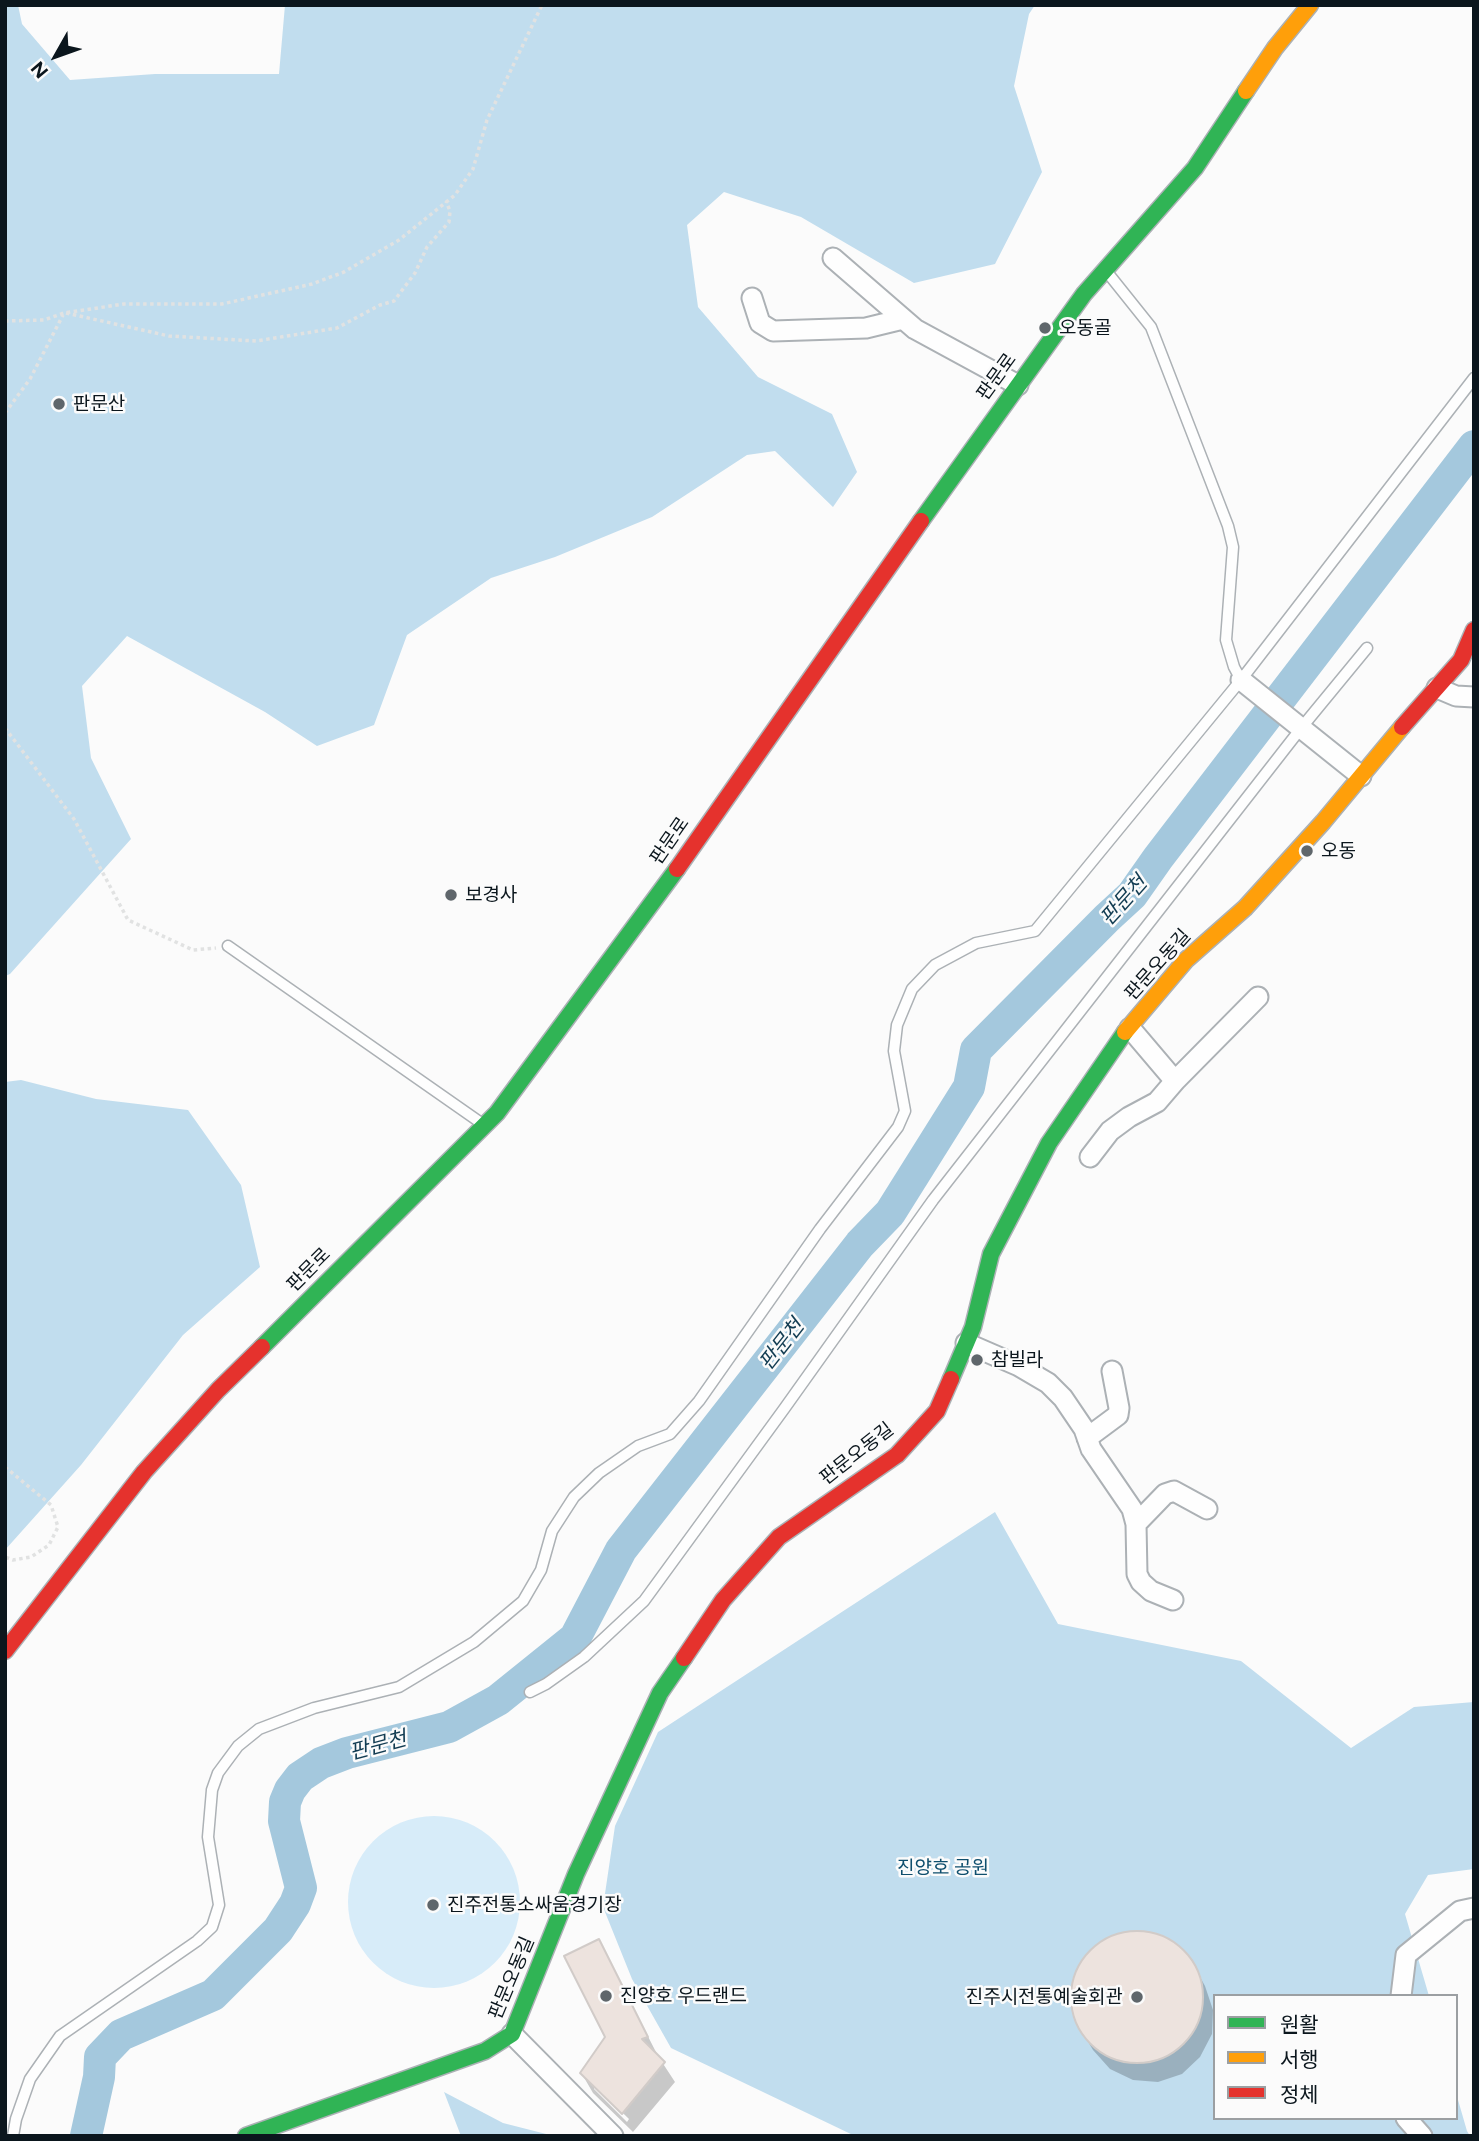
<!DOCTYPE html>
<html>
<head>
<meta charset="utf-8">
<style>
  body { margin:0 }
  #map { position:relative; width:1479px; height:2141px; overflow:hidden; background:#fbfbfb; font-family:Figtree,"Noto Sans KR",sans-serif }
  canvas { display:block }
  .frame { position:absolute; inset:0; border:7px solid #0b161d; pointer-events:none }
  .legend { position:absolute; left:1213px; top:1994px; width:245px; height:126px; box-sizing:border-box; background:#fbfbfb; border:2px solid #9b9fa2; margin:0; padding:9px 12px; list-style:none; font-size:21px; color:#0b161d }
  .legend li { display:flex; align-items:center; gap:14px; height:35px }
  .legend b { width:35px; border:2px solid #9b9fa2 }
  .north { position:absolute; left:21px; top:21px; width:70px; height:70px; -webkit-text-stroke:5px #fbfbfb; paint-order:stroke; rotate:230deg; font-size:19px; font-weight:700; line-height:28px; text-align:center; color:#0b161d }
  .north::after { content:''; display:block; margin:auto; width:24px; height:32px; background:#0b161d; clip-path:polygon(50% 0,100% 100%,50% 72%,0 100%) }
</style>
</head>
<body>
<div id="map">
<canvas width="1479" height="2141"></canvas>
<div class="frame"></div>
<ul class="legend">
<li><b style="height:9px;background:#30b455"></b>원활</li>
<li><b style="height:9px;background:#ff9f0a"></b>서행</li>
<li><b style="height:9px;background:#e5322d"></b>정체</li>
</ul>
<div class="north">N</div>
</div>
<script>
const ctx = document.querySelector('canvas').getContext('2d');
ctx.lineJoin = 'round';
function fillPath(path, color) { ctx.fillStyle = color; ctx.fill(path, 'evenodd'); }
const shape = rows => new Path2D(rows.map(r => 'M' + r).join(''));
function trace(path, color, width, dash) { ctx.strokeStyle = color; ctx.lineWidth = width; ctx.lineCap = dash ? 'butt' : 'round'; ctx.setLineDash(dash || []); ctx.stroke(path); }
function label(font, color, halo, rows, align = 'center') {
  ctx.font = font + ' Figtree,"Noto Sans KR",sans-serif'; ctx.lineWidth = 5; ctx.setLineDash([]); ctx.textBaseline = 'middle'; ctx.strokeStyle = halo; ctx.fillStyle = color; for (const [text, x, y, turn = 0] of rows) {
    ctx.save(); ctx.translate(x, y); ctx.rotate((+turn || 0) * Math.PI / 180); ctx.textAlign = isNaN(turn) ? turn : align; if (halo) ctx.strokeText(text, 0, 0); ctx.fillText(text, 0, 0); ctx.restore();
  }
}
fillPath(shape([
  '348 1902a86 86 0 1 1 172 0a86 86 0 1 1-172 0Z'
]), '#d7ecf9');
fillPath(shape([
  [5,5,18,5,22,24,70,80,155,74,279,74,285,5,1035,5,1029,14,1014,86,1042,172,995,264,914,283,801,217,724,192,687,225,698,307,758,377,832,414,857,472,833,507,775,451,747,455,652,517,555,557,491,578,407,635,374,725,317,746,265,712,127,636,82,686,91,758,131,839,10,974,5,976],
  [21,1080,96,1099,188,1110,241,1185,260,1267,183,1335,81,1465,5,1550,5,1082],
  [995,1512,1058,1624,1241,1661,1351,1748,1414,1707,1474,1702,1474,1869,1428,1875,1405,1914,1429,1996,1215,1996,1215,2118,1456,2118,1456,2093,1467,2131,1470,2136,855,2136,671,2048,632,1979,603,1907,615,1826,658,1732],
  [444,2092,503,2123,554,2136,461,2136]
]), '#c1ddee');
fillPath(shape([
  [1131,1932,1156,1935,1178,1947,1194,1966,1205,1986,1213,2010,1212,2034,1200,2057,1182,2074,1158,2082,1133,2080,1110,2069,1093,2050,1081,2030,1073,2005,1074,1979,1086,1956,1106,1939],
  [609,1960,658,2056,675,2082,633,2132,593,2093,582,2074,607,2037],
  [594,2085,629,2119,627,2122,594,2089]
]), '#0003');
trace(shape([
  [86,2136,99,2077,100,2057,121,2035,213,1995,278,1930,295,1904,301,1888,284,1821,285,1802,290,1790,300,1777,321,1763,347,1753,449,1727,498,1700,575,1638,621,1550,860,1244,890,1213,969,1087,976,1050,1107,918,1132,895,1158,858,1474,446]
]), '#a4c8dd', 32);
const building = shape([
  '1071 1997a66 66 0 1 1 132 0a66 66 0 1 1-132 0Z',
  [599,1939,648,2037,642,2039,665,2062,622,2114,580,2073,605,2037,564,1956,599,1939]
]);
fillPath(building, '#ede3de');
trace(building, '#d1cbc8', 2);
const lane = shape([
  [1107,272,1151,327,1228,526,1233,547,1226,640,1234,667,1241,680],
  [228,946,484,1125],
  [530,1692,546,1684,584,1657,644,1601,784,1409,933,1200,1302,727,1367,648],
  [13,2136,16,2119,30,2079,60,2036,197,1941,212,1927,219,1905,208,1837,212,1790,218,1773,238,1746,259,1729,314,1708,399,1687,474,1642,523,1601,541,1570,552,1531,574,1497,599,1473,638,1446,670,1434,699,1401,820,1229,898,1127,905,1111,894,1051,897,1025,912,989,935,965,976,943,1035,931,1241,680,1474,378]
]);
const street = shape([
  [833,258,915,329,1018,385],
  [752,298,760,323,773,331,866,328,903,319],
  [1241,680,1361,776],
  [1437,688,1456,696,1474,697],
  [1130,1028,1175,1081],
  [1090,1157,1110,1131,1129,1117,1157,1102,1175,1081,1258,997],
  [966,1343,1019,1366,1048,1383,1063,1398,1084,1429,1091,1449,1132,1509,1136,1524,1137,1574,1141,1582,1151,1591,1173,1600],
  [1087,1438,1118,1415,1119,1408,1112,1371],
  [1136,1524,1165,1494,1174,1491,1207,1509],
  [1401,1996,1406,1955,1460,1911,1474,1908],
  [512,2034,613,2136],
  [1406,2118,1422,2136]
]);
const fast = shape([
  [921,521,1084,294,1195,168,1246,91],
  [262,1347,497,1113,677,869],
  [951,1379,973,1327,991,1254,1049,1143,1125,1032],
  [246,2136,485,2051,512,2034,576,1874,660,1693,684,1658]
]);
const slow = shape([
  [1246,91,1275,48,1310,5],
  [1125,1032,1186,960,1245,908,1323,822,1402,727]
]);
const jam = shape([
  [1402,727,1461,660,1474,630],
  [677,869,921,521],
  [5,1651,144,1472,218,1390,262,1347],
  [684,1658,723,1600,779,1537,897,1455,937,1411,951,1379]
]);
trace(lane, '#acb1b5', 13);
trace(street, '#acb1b5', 23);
trace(fast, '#acb1b5', 19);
trace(slow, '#acb1b5', 19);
trace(jam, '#acb1b5', 19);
trace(shape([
  [66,313,169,336,256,341,337,328,380,305,394,301,415,273,427,247,449,222,450,211,446,201],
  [5,321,44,320,64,313,124,304,222,304,312,284,344,272,399,240,455,195,473,169,487,120,542,5],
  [5,413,30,379,63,315],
  [5,728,74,819,128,920,193,950,216,948],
  [5,1467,51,1505,58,1527,49,1545,31,1557,13,1560,5,1557]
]), '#e1e2e2', 3.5, [3.5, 3.5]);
trace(lane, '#fefefe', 10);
trace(street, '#fefefe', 19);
trace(fast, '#30b455', 16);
trace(slow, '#ff9f0a', 16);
trace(jam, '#e5322d', 16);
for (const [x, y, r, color] of [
  [1045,328,7,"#5f666b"],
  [59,404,7,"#5f666b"],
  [1307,851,7,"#5f666b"],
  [451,895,7,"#5f666b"],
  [977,1360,7,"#5f666b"],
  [433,1905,7,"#5f666b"],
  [606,1996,7,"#5f666b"],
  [1137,1997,7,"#5f666b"]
]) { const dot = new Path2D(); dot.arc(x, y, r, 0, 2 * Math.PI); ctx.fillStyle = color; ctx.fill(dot); trace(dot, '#fbfbfb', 2.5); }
label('19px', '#0b161d', '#fbfbfb', [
  ["오동골",1059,328],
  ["판문산",73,404],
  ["오동",1321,851],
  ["보경사",465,895],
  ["참빌라",991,1360],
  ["진주전통소싸움경기장",447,1905],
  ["진양호 우드랜드",620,1996],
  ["진주시전통예술회관",1123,1997,"right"]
], 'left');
label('19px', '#0b161d', '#fbfbfb', [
  ["판문로",997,377,-54],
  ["판문로",670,841,-55],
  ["판문오동길",1158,965,-48],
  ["판문로",309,1270,-45],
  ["판문오동길",857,1454,-38],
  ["판문오동길",512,1978,-67]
]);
label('19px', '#0f4f6e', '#fbfbfb', [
  ["진양호 공원",943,1868]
]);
label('italic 21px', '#123c52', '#fbfbfb', [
  ["판문천",1124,901,-48],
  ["판문천",782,1345,-52],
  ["판문천",378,1746,-15]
]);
</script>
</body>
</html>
